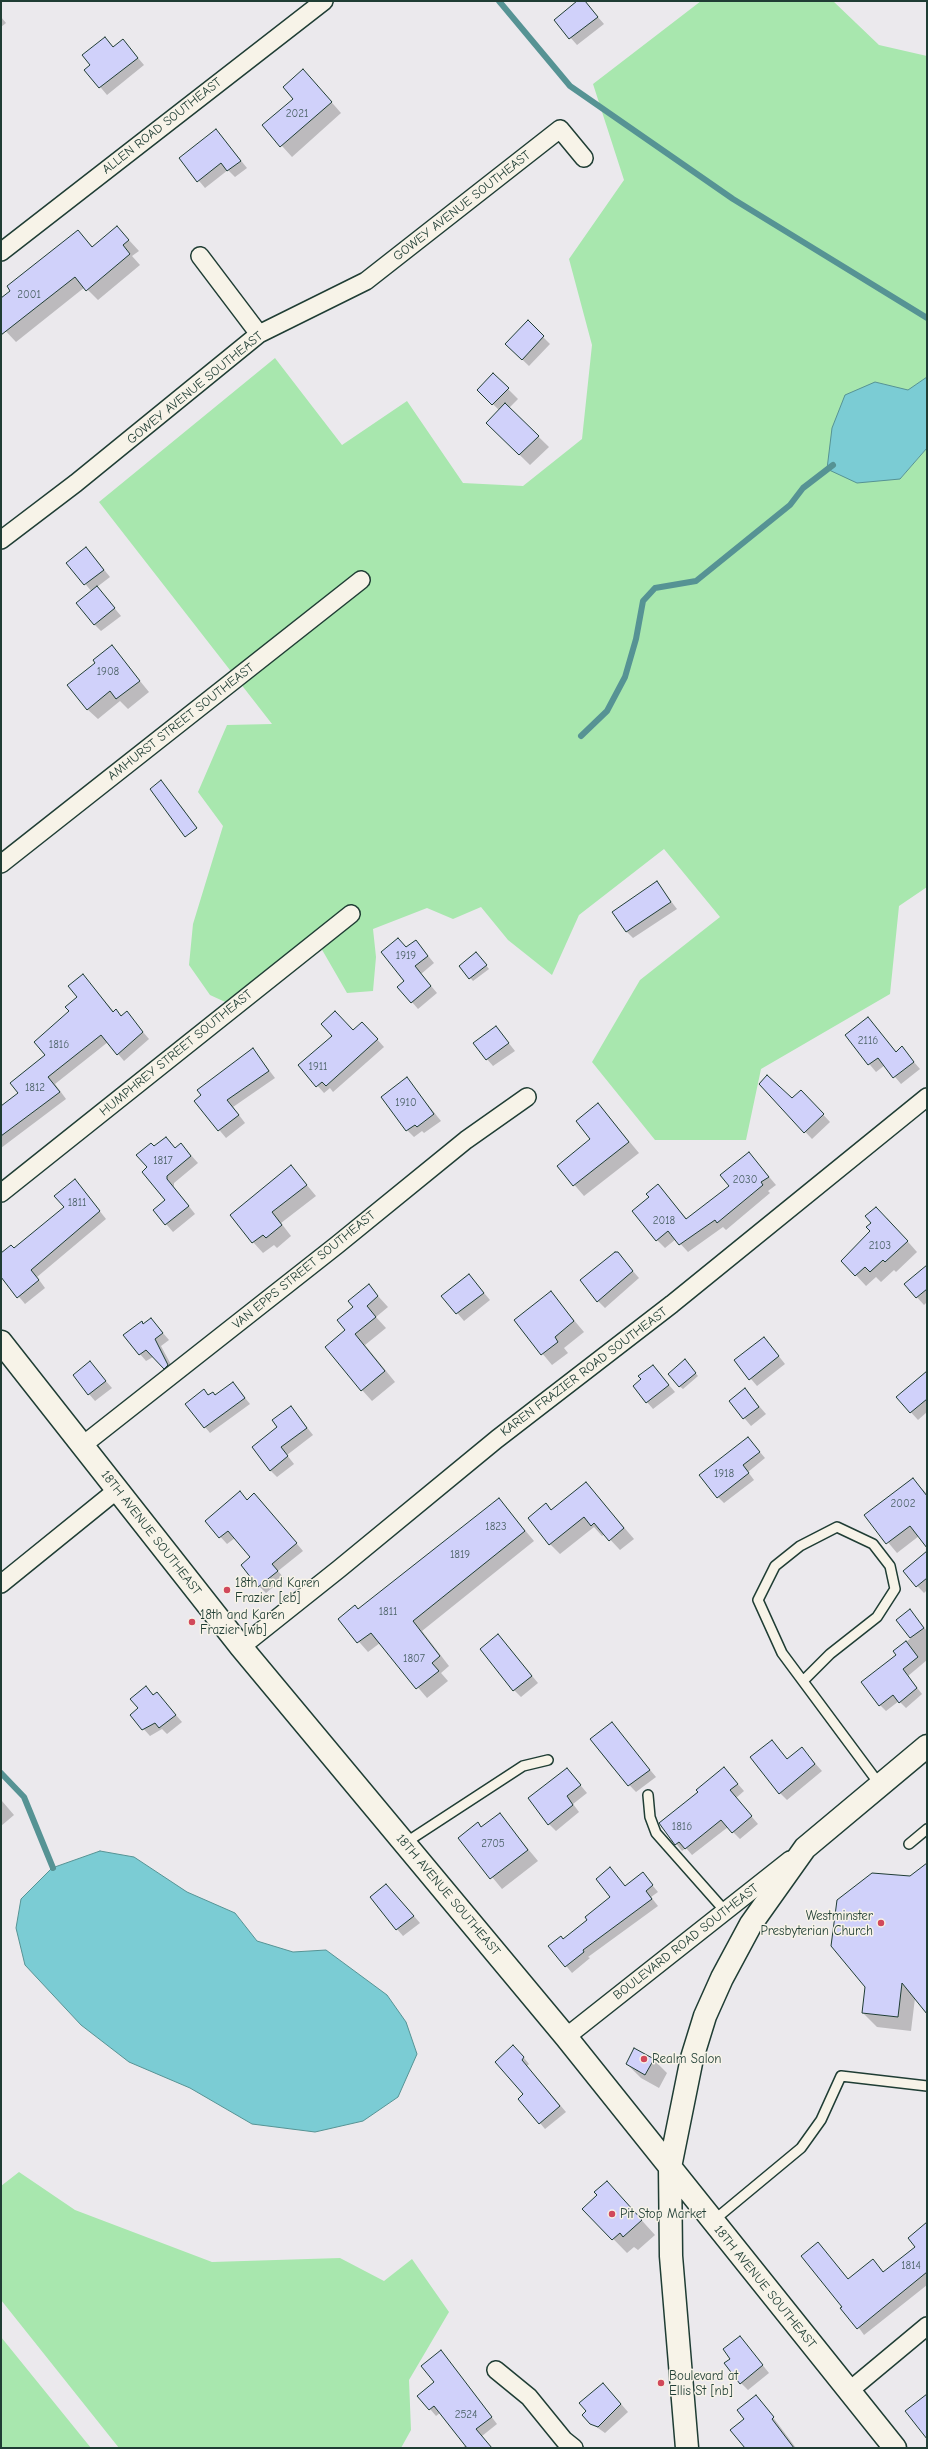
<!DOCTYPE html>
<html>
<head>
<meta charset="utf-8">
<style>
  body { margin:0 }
  #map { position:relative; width:928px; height:2449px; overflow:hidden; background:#ebe9ed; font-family:"Comic Neue",sans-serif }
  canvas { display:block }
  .frame { position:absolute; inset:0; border:2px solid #1f3d34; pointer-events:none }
</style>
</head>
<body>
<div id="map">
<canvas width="928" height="2449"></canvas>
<div class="frame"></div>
</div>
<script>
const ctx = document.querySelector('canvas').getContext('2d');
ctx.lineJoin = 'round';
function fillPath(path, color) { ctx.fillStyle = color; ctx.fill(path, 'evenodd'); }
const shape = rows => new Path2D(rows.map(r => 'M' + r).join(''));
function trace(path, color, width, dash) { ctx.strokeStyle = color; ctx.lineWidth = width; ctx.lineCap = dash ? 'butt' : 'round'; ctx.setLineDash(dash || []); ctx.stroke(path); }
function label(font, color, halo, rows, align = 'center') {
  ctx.font = font + ' "Comic Neue",sans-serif'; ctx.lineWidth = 3; ctx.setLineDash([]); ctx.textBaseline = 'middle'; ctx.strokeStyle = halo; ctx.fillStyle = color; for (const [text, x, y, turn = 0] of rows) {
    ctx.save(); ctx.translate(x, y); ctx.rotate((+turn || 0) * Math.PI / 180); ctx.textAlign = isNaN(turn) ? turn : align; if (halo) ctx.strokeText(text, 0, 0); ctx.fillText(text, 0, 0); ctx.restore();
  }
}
fillPath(shape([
  [701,1,833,1,879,45,927,56,927,377,908,391,875,382,900,479,927,448,927,887,899,906,890,994,761,1069,746,1140,655,1140,592,1062,640,980,720,917,664,849,579,915,552,975,508,940,481,907,453,919,427,908,373,929,376,957,373,991,347,993,317,941,234,1006,210,995,189,965,193,924,223,826,198,792,227,725,272,724,99,502,275,358,342,445,407,401,463,483,523,486,582,439,592,345,569,259,624,180,593,84],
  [19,2172,75,2210,212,2262,340,2258,384,2281,412,2259,449,2312,409,2380,411,2430,401,2448,119,2448,1,2300,1,2186],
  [1,2337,91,2448,1,2448]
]), '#a8e7ae');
const water = shape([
  [927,377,927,448,900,479,857,483,827,469,832,428,845,395,875,382,908,390,927,377],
  [100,1851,134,1857,187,1892,235,1913,257,1941,293,1952,326,1950,387,1995,406,2022,417,2054,398,2097,363,2121,315,2132,252,2124,190,2088,129,2062,81,2025,25,1965,16,1928,21,1899,52,1868,100,1851]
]);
fillPath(water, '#7bccd4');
trace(water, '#569394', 1);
fillPath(shape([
  [579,1,584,1,604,24,577,45,555,20],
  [1,17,6,23,1,27],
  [123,40,144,65,107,95,86,70],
  [313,81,341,113,292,157,264,126],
  [216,130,247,168,235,177,228,170,205,188,180,158],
  [117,227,139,251,132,256,140,265,98,300,85,287,16,342,1,326,1,300,78,231,93,247],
  [528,322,550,344,529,366,506,344],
  [493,374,518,399,509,408,549,447,530,465,487,423,499,410,478,390],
  [93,556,110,577,97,587,121,616,101,631,94,624,92,592,68,563],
  [112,647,149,692,128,709,120,701,98,719,87,709,96,663],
  [161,782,185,811,175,819],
  [657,883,677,909,633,938,626,931],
  [398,939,407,948,416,941,434,963,421,974,437,993,418,1009,412,1002,405,981],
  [479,956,489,969,473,981,460,966],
  [83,975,114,1012,116,1011,122,1017,127,1013,149,1039,124,1061,108,1042,55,1084,66,1099,1,1148,1,1107,19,1093,46,1055,79,997],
  [868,1018,896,1052,902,1048,920,1069,901,1084,885,1065,876,1072,846,1036],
  [496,1027,515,1051,493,1066,487,1059],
  [369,1030,384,1047,333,1092,330,1088,324,1093,299,1065,353,1032],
  [253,1049,275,1078,233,1107,245,1123,226,1138,195,1101],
  [407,1079,441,1121,424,1133,422,1131,414,1137,407,1130],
  [760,1084,792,1100,808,1098,830,1122,812,1139],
  [598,1104,639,1153,584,1196,558,1166,592,1139],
  [166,1138,175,1149,181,1144,198,1163,174,1183,174,1187,195,1214,173,1232,154,1210,166,1201,148,1168,154,1147],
  [749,1153,776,1185,768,1191,770,1193,726,1230,723,1227,688,1252,676,1239,665,1248,657,1240,650,1198,658,1186,687,1219,731,1186],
  [291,1166,316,1196,281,1223,291,1236,277,1248,274,1245,263,1253,253,1242],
  [75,1180,106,1219,37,1277,45,1288,25,1304,1,1275,1,1255,14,1249,65,1208],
  [887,1218,917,1252,896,1272,894,1270,881,1282,876,1277,866,1286,843,1261],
  [618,1254,639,1278,605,1308,598,1301],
  [927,1273,927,1302,924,1305,905,1284],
  [469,1275,490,1300,464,1321,443,1296],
  [368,1285,388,1307,376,1317,386,1328,365,1345,395,1382,372,1401,362,1390,347,1330,355,1307],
  [551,1293,584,1332,564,1348,568,1353,552,1365,515,1321],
  [142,1323,157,1326,169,1340,161,1346,175,1372,171,1375,153,1357,146,1361,140,1354],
  [770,1345,785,1364,757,1386,735,1360],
  [90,1363,112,1388,95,1401,89,1394],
  [688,1364,698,1376,683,1389,679,1386],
  [653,1366,675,1392,653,1409,647,1402,642,1380],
  [927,1372,927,1412,918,1420,897,1397],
  [233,1383,250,1404,210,1433,186,1404,204,1390,209,1396,216,1396],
  [745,1390,766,1414,751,1426,730,1401],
  [291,1407,313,1435,287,1455,294,1464,277,1477,270,1470,278,1427],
  [748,1438,765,1458,748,1472,754,1480,724,1503,718,1497],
  [913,1479,927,1494,927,1546,919,1536,897,1553,866,1516],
  [586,1483,634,1539,620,1550,605,1534,602,1536,594,1527,560,1554,550,1544,552,1511],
  [240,1493,247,1500,261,1501,303,1551,278,1571,284,1578,266,1593,259,1586,251,1558,235,1538,227,1544,206,1521],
  [499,1499,534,1541,422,1631,449,1666,441,1673,448,1681,427,1698,380,1643,368,1652,339,1619,358,1610],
  [927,1553,927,1590,924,1593,904,1572],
  [909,1610,927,1631,927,1660,908,1676,922,1694,906,1708,899,1701,886,1711,880,1705,898,1655,895,1651,911,1638,897,1620],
  [498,1635,538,1683,521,1697,514,1690],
  [146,1687,154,1695,157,1693,182,1722,167,1734,162,1729,150,1736,131,1715,139,1708],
  [612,1724,656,1777,636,1792,611,1766,591,1740],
  [772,1741,788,1760,802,1749,822,1771,787,1800,780,1793],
  [724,1768,744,1791,736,1798,758,1824,740,1839,728,1827,692,1855,686,1848,682,1851,660,1823,700,1792],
  [567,1769,587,1793,573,1804,579,1812,556,1831,549,1824],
  [2,1801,14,1815,1,1826,1,1802],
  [499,1814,538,1861,502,1889,460,1838,482,1828],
  [927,1864,927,2013,915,1998,911,2031,877,2027,863,2013,911,1877],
  [610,1869,626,1887,643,1874,658,1892,651,1897,658,1906,588,1957,590,1958,572,1973,550,1946,564,1940,612,1898],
  [393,1892,420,1923,403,1936,397,1929],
  [519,2052,529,2064,527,2066,566,2112,545,2129,540,2123,525,2094],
  [653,2059,667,2073,659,2088,641,2078,627,2064],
  [607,2182,655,2235,638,2250,634,2247,627,2253,584,2209,598,2195],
  [927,2224,927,2285,864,2335,844,2307,818,2243,848,2280,873,2260,884,2273,917,2247],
  [740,2337,769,2373,748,2390,741,2383,731,2359],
  [441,2351,497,2424,482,2436,492,2448,462,2448,466,2445,441,2412,436,2416,419,2396,436,2383],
  [610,2391,628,2412,605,2433,591,2423],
  [756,2396,763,2404,796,2448,746,2448,746,2419]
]), '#0003');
trace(shape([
  [499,1,570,86,733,199,927,318],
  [581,736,607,711,625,677,636,639,643,601,655,588,696,581,790,505,803,488,833,465],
  [1,1773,24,1797,53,1868]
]), '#569394', 6);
const building = shape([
  [577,1,585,1,598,17,569,39,554,20,577,1],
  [105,37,113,47,123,39,138,58,99,88,84,70,90,65,82,55,105,37],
  [303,69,332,102,280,147,262,125,293,99,283,87,303,69],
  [216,129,241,161,227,171,221,163,197,182,179,158,216,129],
  [117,226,129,240,123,245,130,254,86,291,75,277,1,335,1,298,10,291,7,286,78,230,92,247,117,226],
  [528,320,544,336,522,360,505,344,528,320],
  [493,373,509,388,492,405,477,390,493,373],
  [505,403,539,436,519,455,486,423,505,403],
  [86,547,104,570,84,585,66,563,86,547],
  [97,586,115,608,94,625,76,603,97,586],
  [112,645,140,681,116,699,110,691,87,710,67,685,95,663,93,660,112,645],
  [161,780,197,828,185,837,150,789,161,780],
  [657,881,671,902,626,932,612,912,657,881],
  [398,938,406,947,416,940,428,956,415,966,431,986,411,1003,397,987,404,981,381,952,398,938],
  [476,952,487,965,469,979,459,966,476,952],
  [83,974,113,1012,116,1009,121,1016,127,1011,143,1032,117,1055,101,1035,48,1077,60,1092,1,1136,1,1106,18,1093,10,1083,45,1055,34,1042,69,1011,65,1007,77,997,68,986,83,974],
  [335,1011,353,1030,362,1022,378,1039,326,1086,322,1082,316,1087,298,1065,332,1036,321,1024,335,1011],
  [868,1017,896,1052,902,1046,914,1062,893,1078,878,1058,868,1065,845,1035,868,1017],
  [496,1026,509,1043,486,1060,473,1043,496,1026],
  [253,1048,269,1071,227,1100,239,1115,218,1131,194,1101,201,1095,197,1090,253,1048],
  [767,1075,792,1098,801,1090,824,1114,804,1133,759,1084,767,1075],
  [407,1077,434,1114,417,1127,415,1125,406,1131,381,1097,407,1077],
  [598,1103,629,1142,573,1186,557,1166,590,1139,576,1121,598,1103],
  [166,1137,175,1148,181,1143,191,1156,167,1176,167,1179,189,1206,165,1225,153,1210,165,1200,142,1172,147,1167,136,1155,151,1143,154,1146,166,1137],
  [749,1152,769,1177,761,1182,763,1185,717,1223,715,1220,679,1245,668,1231,656,1241,632,1211,649,1197,646,1194,658,1184,686,1219,729,1186,720,1175,749,1152],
  [291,1165,307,1185,272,1212,282,1225,266,1238,263,1235,252,1243,230,1215,291,1165],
  [75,1179,100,1211,31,1270,39,1280,17,1298,1,1277,1,1253,11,1245,14,1248,64,1207,54,1196,75,1179],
  [876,1207,908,1241,885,1262,883,1260,870,1272,865,1267,855,1276,841,1261,870,1231,866,1227,871,1223,865,1216,876,1207],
  [615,1252,618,1252,633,1271,597,1302,580,1280,615,1252],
  [927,1265,927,1289,916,1298,904,1284,927,1265],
  [469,1274,484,1293,456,1314,441,1296,469,1274],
  [369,1284,378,1296,367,1306,376,1317,355,1334,385,1371,361,1391,325,1347,345,1330,337,1320,353,1307,348,1301,369,1284],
  [551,1291,574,1321,555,1337,558,1342,541,1355,514,1320,551,1291],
  [151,1318,163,1333,155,1339,168,1365,164,1369,146,1350,139,1355,123,1335,142,1321,143,1324,151,1318],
  [764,1337,779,1356,749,1380,734,1360,764,1337],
  [685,1359,696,1373,679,1387,668,1374,685,1359],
  [90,1361,106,1381,88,1395,73,1375,90,1361],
  [653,1365,669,1385,646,1403,633,1386,641,1379,638,1376,653,1365],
  [927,1371,927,1399,910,1413,896,1397,927,1371],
  [233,1382,245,1398,204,1428,185,1404,204,1389,208,1395,213,1392,215,1395,233,1382],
  [745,1388,759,1407,743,1419,729,1401,745,1388],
  [291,1406,307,1428,281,1447,288,1456,270,1471,252,1447,277,1427,272,1420,291,1406],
  [748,1437,760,1452,743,1465,749,1473,717,1498,699,1475,748,1437],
  [913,1478,927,1496,927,1548,910,1526,886,1544,864,1515,913,1478],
  [586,1482,624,1528,609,1541,594,1523,591,1526,584,1517,549,1545,528,1518,546,1503,551,1510,586,1482],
  [240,1491,247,1500,254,1493,297,1543,272,1564,278,1571,258,1587,241,1565,250,1557,228,1531,219,1538,205,1521,240,1491],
  [499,1498,525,1531,413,1621,440,1656,432,1663,439,1671,416,1689,371,1633,357,1643,338,1619,355,1605,358,1609,499,1498],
  [927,1551,927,1578,916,1587,903,1571,927,1551],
  [910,1609,924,1628,910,1638,896,1620,910,1609],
  [498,1634,532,1676,513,1691,480,1649,498,1634],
  [906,1641,918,1657,903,1669,917,1688,899,1703,893,1695,879,1706,861,1682,896,1655,893,1651,906,1641],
  [146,1686,153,1695,157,1692,176,1715,159,1728,155,1723,142,1730,130,1715,138,1708,130,1699,146,1686],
  [612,1722,650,1770,628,1786,590,1739,612,1722],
  [772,1740,787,1759,802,1747,815,1764,779,1794,750,1757,772,1740],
  [724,1767,738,1784,730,1790,752,1816,732,1833,721,1820,685,1849,679,1842,675,1845,659,1823,698,1792,696,1790,724,1767],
  [567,1768,581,1785,567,1796,573,1805,548,1825,528,1798,567,1768],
  [500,1813,528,1850,490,1879,458,1838,478,1822,481,1827,500,1813],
  [927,1863,927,2014,902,1983,898,2017,862,2013,865,1987,831,1946,837,1900,872,1873,910,1876,927,1863],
  [610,1867,625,1886,643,1872,653,1885,646,1891,652,1899,583,1950,584,1952,565,1967,548,1946,561,1936,563,1939,587,1920,585,1917,610,1897,596,1879,610,1867],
  [386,1884,414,1916,396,1930,370,1897,386,1884],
  [513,2045,524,2057,522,2060,560,2106,539,2124,518,2099,523,2094,495,2062,513,2045],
  [634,2048,654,2059,645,2075,626,2064,634,2048],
  [607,2181,642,2220,623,2237,620,2233,612,2240,582,2209,597,2195,594,2192,607,2181],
  [927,2222,927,2272,857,2329,840,2308,842,2307,801,2256,818,2242,848,2279,873,2259,883,2272,915,2247,908,2238,927,2222],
  [740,2336,763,2365,740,2384,724,2363,730,2359,723,2349,740,2336],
  [441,2350,492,2417,476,2429,492,2448,467,2448,434,2406,429,2410,417,2396,434,2382,421,2366,441,2350],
  [603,2383,621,2404,598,2427,590,2424,582,2415,586,2411,579,2403,603,2383],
  [927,2394,927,2439,905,2411,927,2394],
  [756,2395,774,2417,772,2419,794,2448,745,2448,730,2430,744,2419,737,2410,756,2395]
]);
fillPath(building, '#d0d1fa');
trace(building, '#1f3d34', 1);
const service = shape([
  [803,1681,830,1654,877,1617,895,1589,890,1566,873,1544,837,1527,800,1546,775,1566,758,1600,782,1653,880,1785],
  [648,1795,650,1817,656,1833,725,1911],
  [405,1843,523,1766,548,1760],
  [909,1844,927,1829],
  [713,2221,801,2148,821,2120,841,2076,927,2086]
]);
const minor = shape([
  [1,252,324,1],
  [200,256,259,334],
  [1,540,76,483,259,334,366,281,560,129,584,158],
  [1,864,361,580],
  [1,1193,351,914],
  [83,1445,337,1245,466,1140,527,1097],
  [1,1584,117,1490],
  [241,1647,339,1569,497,1439,672,1304,927,1097],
  [566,2037,790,1860],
  [496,2370,529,2397,564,2440,574,2448],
  [849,2391,927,2326]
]);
const tertiary = shape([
  [1,1342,241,1647,566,2037,895,2448],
  [687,2448,671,2256,670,2167,692,2058,705,2016,722,1978,751,1924,805,1848,927,1746]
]);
trace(service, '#1f3d34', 12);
trace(minor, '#1f3d34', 20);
trace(tertiary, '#1f3d34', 25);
trace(service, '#f7f3e8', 9);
trace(minor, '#f7f3e8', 17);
trace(tertiary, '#f7f3e8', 22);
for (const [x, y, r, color] of [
  [227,1590,4,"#d1495b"],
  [192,1622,4,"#d1495b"],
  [881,1923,4,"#d1495b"],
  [644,2059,4,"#d1495b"],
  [612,2214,4,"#d1495b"],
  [661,2383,4,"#d1495b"]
]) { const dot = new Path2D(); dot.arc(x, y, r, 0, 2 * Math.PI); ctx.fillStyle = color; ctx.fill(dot); trace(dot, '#f7f3e8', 1.5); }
label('11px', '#4b6266', null, [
  ["2021",297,114],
  ["2001",29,295],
  ["1908",108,672],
  ["1919",406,956],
  ["2116",868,1041],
  ["1816",59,1045],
  ["1911",318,1067],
  ["1812",35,1088],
  ["1910",406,1103],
  ["1817",163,1161],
  ["2030",745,1180],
  ["1811",77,1203],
  ["2018",664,1221],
  ["2103",880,1246],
  ["1918",724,1474],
  ["2002",903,1504],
  ["1823",496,1527],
  ["1819",460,1555],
  ["1811",388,1612],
  ["1807",414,1659],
  ["1816",682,1827],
  ["2705",493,1844],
  ["1814",911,2266],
  ["2524",466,2415]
]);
label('13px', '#1f3d34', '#f7f3e8', [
  ["ALLEN ROAD SOUTHEAST",162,126,-38],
  ["GOWEY AVENUE SOUTHEAST",462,206,-38],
  ["GOWEY AVENUE SOUTHEAST",195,388,-39],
  ["AMHURST STREET SOUTHEAST",181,722,-38],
  ["HUMPHREY STREET SOUTHEAST",176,1053,-39],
  ["VAN EPPS STREET SOUTHEAST",304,1270,-39],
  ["KAREN FRAZIER ROAD SOUTHEAST",584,1372,-37],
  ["18TH AVENUE SOUTHEAST",151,1533,52],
  ["18TH AVENUE SOUTHEAST",448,1895,50],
  ["BOULEVARD ROAD SOUTHEAST",686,1942,-38],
  ["18TH AVENUE SOUTHEAST",765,2287,51]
]);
label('13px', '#1f3d34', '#f7f3e8', [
  ["18th and Karen",235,1583],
  ["Frazier [eb]",235,1598],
  ["18th and Karen",200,1615],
  ["Frazier [wb]",200,1630],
  ["Westminster",873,1916,"right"],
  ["Presbyterian Church",873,1931,"right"],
  ["Realm Salon",652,2059],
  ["Pit Stop Market",620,2214],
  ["Boulevard at",669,2376],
  ["Ellis St [nb]",669,2391]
], 'left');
</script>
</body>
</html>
